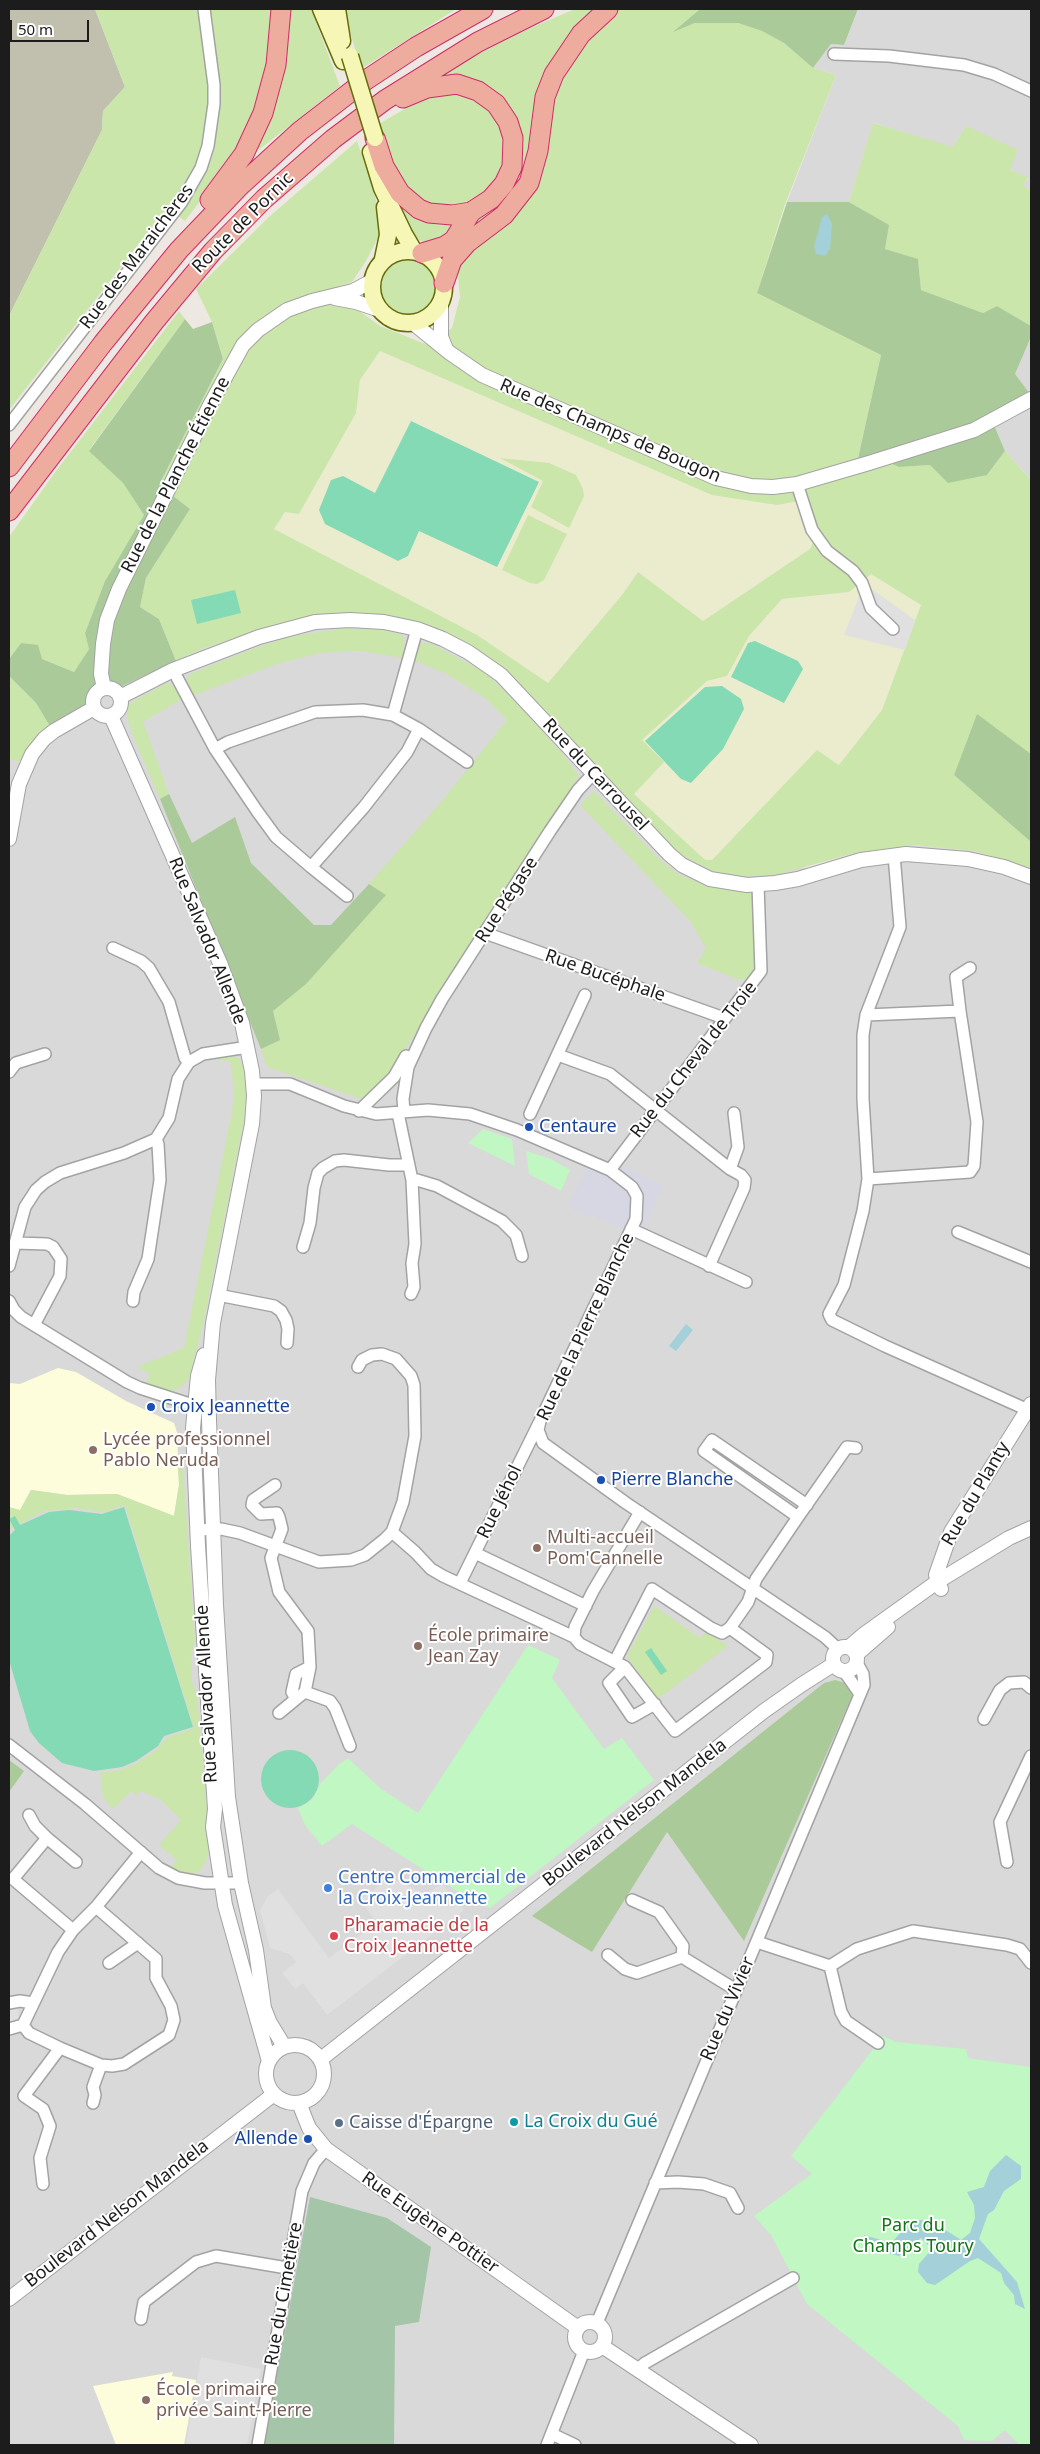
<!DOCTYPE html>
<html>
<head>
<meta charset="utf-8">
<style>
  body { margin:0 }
  #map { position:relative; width:1040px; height:2454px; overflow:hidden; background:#ede9e2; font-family:"Noto Sans",sans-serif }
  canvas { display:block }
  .frame { position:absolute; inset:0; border:10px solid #1c1c1c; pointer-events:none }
  .scale { position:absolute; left:10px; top:20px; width:79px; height:22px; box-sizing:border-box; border:2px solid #1c1c1c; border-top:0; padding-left:6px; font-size:15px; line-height:18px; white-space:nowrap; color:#1c1c1c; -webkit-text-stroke:4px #fff; paint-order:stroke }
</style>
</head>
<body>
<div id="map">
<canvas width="1040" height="2454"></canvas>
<div class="frame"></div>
<div class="scale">50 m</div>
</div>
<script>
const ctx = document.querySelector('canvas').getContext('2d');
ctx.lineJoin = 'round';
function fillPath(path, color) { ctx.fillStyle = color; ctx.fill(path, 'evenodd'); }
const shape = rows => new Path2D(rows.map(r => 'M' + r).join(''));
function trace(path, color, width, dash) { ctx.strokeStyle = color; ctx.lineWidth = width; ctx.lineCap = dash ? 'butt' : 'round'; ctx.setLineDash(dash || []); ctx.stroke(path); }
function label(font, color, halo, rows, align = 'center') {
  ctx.font = font + ' "Noto Sans",sans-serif'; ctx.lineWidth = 4; ctx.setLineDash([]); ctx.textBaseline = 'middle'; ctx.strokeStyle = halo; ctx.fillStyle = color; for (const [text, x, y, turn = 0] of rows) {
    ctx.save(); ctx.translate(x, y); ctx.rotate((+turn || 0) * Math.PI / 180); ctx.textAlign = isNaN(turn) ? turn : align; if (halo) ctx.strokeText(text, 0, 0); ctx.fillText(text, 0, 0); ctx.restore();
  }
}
fillPath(shape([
  [858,9,1031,9,1031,190,1022,186,1028,178,1010,170,966,126,953,148,874,123,849,202,787,202,836,75,813,68,831,44,844,45],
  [1031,337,1031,480,1005,451,991,418,1015,374],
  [354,613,397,618,454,636,491,661,538,703,678,854,808,868,855,853,914,845,974,851,1031,868,1031,2445,9,2445,9,759,20,762,38,736,84,707,118,688,202,649,272,626,322,615]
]), '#dad9d9');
fillPath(shape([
  [58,1368,76,1372,126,1401,174,1423,177,1432,179,1485,174,1516,117,1494,67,1495,31,1490,20,1511,9,1507,9,1383,20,1384],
  [173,2372,172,2376,196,2380,184,2445,116,2445,93,2386]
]), '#fdfcdb');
fillPath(shape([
  [9,9,95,9,125,87,103,111,102,130,9,316]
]), '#c1c0ae');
fillPath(shape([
  [380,351,505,405,777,505,810,499,818,532,810,549,703,621,638,572,622,595,548,683,273,529,285,511,299,514,356,413,360,380],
  [871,574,921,605,882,710,839,765,817,751,712,860,705,860,634,794,640,787,642,740,707,681,727,676,749,636,782,599,849,592]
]), '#ebecce');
fillPath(shape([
  [95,9,311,9,340,86,260,149,233,158,185,221,167,208,9,410,9,316,102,130,103,111,125,87],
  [346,9,456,9,361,69,348,25],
  [575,9,700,9,675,31,695,23,738,23,762,31,784,43,813,68,836,75,784,207,757,293,881,355,858,457,873,456,899,467,931,465,987,475,1005,451,1031,480,1031,754,977,715,954,775,1031,842,1031,868,974,851,914,845,855,853,769,877,721,875,678,854,538,703,491,661,454,636,397,618,354,613,322,615,272,626,202,649,176,661,159,619,140,607,146,578,190,509,159,485,223,359,212,322,196,289,270,216,357,141,375,194,381,232,366,261,352,282,339,286,344,307,358,310,380,326,428,345,452,328,460,297,458,276,444,253,419,240,406,224,394,199,394,165,379,124,413,104,441,92,440,76,459,64,521,32],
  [380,351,712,495,777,505,809,499,818,532,810,549,703,621,638,572,622,595,548,683,477,635,274,529,285,512,299,514,356,413,360,380],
  [871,574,921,605,882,710,839,765,817,750,712,860,705,860,634,794,664,762,642,740,707,681,727,676,749,636,782,599,849,592],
  [873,123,953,147,966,126,1018,150,1010,170,1028,177,1023,186,1031,190,1031,326,997,306,983,313,921,290,918,260,885,249,888,225,849,202],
  '380 289a29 29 0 1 1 58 0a29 29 0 1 1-58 0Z',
  [179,311,185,319,89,450,123,483,144,515,105,581,85,633,89,649,74,672,42,659,21,643,9,659,9,537,56,471],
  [500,458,549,463,576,475,583,489,584,496,569,528,531,507,543,481],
  [528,515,567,534,544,580,537,584,530,583,502,570],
  [345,628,379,630,400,634,405,639,402,658,362,651,320,653,277,664,192,696,186,681,190,674,255,648,289,637],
  [422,643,430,643,484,672,508,694,562,753,579,776,499,897,389,1076,362,1099,267,1067,261,1049,280,1040,273,1011,306,984,386,895,369,884,442,801,507,720,485,698,447,674,413,660,418,645],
  [9,676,36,703,51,728,38,737,19,762,9,759],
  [167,683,176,686,182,699,143,722,169,794,160,799,133,736,127,717,127,707,128,704],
  [594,791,657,857,678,874,707,886,750,893,754,897,755,970,748,979,737,979,697,963,706,948,690,921,580,805],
  [232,1056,238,1058,245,1069,248,1100,203,1325,188,1381,178,1389,161,1391,146,1383,150,1374,137,1367,184,1348,232,1112,234,1094,231,1065,229,1061,212,1059],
  [178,1468,183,1469,195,1640,191,1655,192,1681,197,1696,203,1760,210,1848,206,1861,199,1872,188,1875,178,1873,171,1868,177,1860,159,1845,181,1820,160,1799,141,1791,135,1795,131,1791,113,1809,103,1798,100,1773,120,1770,134,1765,154,1752,167,1738,194,1728,125,1505,103,1512,76,1508,44,1511,9,1530,9,1507,20,1510,31,1490,67,1495,117,1494,174,1516,179,1485],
  [654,1606,700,1638,706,1632,728,1646,658,1699,627,1657]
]), '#cae6aa');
fillPath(shape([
  [700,9,858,9,844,45,831,44,813,68,784,43,762,31,738,23,695,23,673,32],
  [787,202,849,202,889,225,885,249,918,259,921,290,983,313,997,306,1031,326,1031,337,1015,374,1030,394,991,418,1005,451,987,475,948,483,930,465,899,467,873,456,858,458,881,355,757,293],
  [185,319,193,329,212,322,223,359,159,485,190,509,146,578,140,607,159,619,176,661,118,688,51,728,36,703,9,676,9,659,21,643,38,645,42,659,74,672,89,649,85,633,105,581,144,515,123,483,89,451],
  [977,714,1031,754,1031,842,954,775],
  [169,794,192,843,235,817,251,863,314,925,331,925,369,884,386,895,306,984,273,1011,280,1040,261,1049,160,799],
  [835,1680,849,1684,852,1696,744,1941,667,1832,592,1952,532,1916,824,1683],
  [9,1760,24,1771,9,1792]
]), '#aacb99');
fillPath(shape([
  [310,2197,387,2218,431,2247,419,2322,395,2326,394,2445,264,2445]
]), '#a4c5a8');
fillPath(shape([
  [483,1129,512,1139,515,1166,468,1143],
  [526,1151,551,1159,570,1170,561,1191,529,1174],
  [528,1645,560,1660,552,1678,604,1749,622,1738,654,1780,490,1908,460,1893,352,1824,322,1846,305,1825,298,1808,312,1800,320,1784,338,1765,348,1758,380,1788,418,1813],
  [883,2036,896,2042,966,2049,968,2058,1031,2067,1031,2445,1019,2445,1005,2430,992,2441,964,2440,958,2426,807,2304,771,2235,754,2216,812,2174,791,2156]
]), '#c0f7c2');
fillPath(shape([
  [411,421,539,482,497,567,419,531,408,556,398,561,325,524,319,510,331,480,343,476,375,493],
  [235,590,241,613,197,624,191,600],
  [755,641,798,661,803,669,784,703,731,677,748,643],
  [722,686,741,699,744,709,723,749,691,783,681,779,645,741,705,687],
  [124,1507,193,1727,164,1736,158,1746,136,1761,122,1767,94,1771,62,1763,39,1743,30,1731,9,1660,9,1536,15,1530,9,1519,15,1516,20,1525,49,1512,69,1510,102,1514],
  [651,1648,667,1671,661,1675,645,1652],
  '261 1779a29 29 0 1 1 58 0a29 29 0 1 1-58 0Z'
]), '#83dab4');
fillPath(shape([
  [873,590,915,620,905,650,844,635,861,592],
  [390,1877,425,1894,442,1884,464,1910,327,2015,303,1983,295,1989,282,1973,296,1962,290,1954,270,1948,260,1910,268,1896,278,1889,329,1958,377,1923,360,1900],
  [17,2006,20,2022,9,2024,9,2007],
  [201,2357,261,2369,247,2445,186,2445]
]), '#e0e0e0');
fillPath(shape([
  [592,1156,609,1160,663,1185,638,1243,621,1235,623,1229,592,1215,590,1218,568,1207]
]), '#d7d7e3');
fillPath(shape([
  [827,214,832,224,830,249,825,256,816,254,814,247,822,217],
  [686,1324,693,1330,676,1351,669,1346],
  [1006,2155,1021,2166,1021,2179,1004,2191,994,2210,988,2214,979,2239,1017,2282,1025,2309,1015,2304,1014,2295,1004,2283,1001,2273,978,2258,970,2261,935,2285,927,2283,918,2272,919,2264,932,2249,921,2238,899,2256,881,2251,865,2242,864,2235,891,2243,907,2226,920,2220,933,2222,961,2240,970,2233,975,2218,974,2205,967,2192,984,2187,990,2171]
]), '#a4d0d9');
const minor = shape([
  [834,54,889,56,964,65,994,74,1031,91],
  [9,425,181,203,201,168,208,146,214,104,214,85,204,9],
  [797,484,812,530,827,551,853,571,862,583,871,608,893,629],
  [173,670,215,749,257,811,276,837,311,867,364,807,407,752,419,729,393,715,363,710,315,712,228,742,215,749],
  [393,715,417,629],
  [419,729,467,762],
  [894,855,900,927,866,1015,863,1035,863,1099,868,1179,863,1211,844,1285,829,1314,832,1320,885,1346,1028,1410],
  [311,867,347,896],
  [485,933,724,1018],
  [113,948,141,961,149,968,169,1002,185,1058,189,1062],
  [960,1011,956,977,970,968],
  [866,1015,960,1011,977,1122,974,1166,970,1172,868,1179],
  [558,1055,610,1074,730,1169,741,1175,745,1180,744,1188,709,1266],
  [9,1072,16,1063,45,1054],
  [253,1084,290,1084,344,1106,376,1114,428,1110,470,1114,517,1130,610,1170,632,1187,637,1196,636,1219,540,1421,538,1430,543,1443,626,1503,825,1637,838,1649],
  [359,1111,394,1077,406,1056],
  [404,1112,403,1099,408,1067,426,1028,442,999,550,831,578,790,592,775],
  [398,1113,412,1180,415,1244,412,1263,414,1287,411,1294],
  [530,1114,585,995],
  [730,1169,738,1147,734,1113],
  [610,1170,761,971,758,885],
  [412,1180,417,1180,437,1186,502,1221,516,1235,522,1256],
  [631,1229,746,1282],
  [958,1232,1031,1262],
  [15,1243,47,1244,53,1247,61,1259,60,1276,34,1325],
  [303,1247,310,1223,314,1188,318,1173,323,1168,335,1161,344,1160,389,1165,409,1165],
  [9,1266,25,1207,36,1190,45,1182,60,1173,124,1153,156,1139,169,1118,178,1079,189,1062,203,1054,248,1047],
  [218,1295,274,1306,281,1311,286,1320,288,1329,287,1343],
  [9,1301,14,1310,21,1317,127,1382,140,1388,202,1408],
  [133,1301,134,1292,148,1259,160,1180,158,1144,156,1139],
  [275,1485,253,1500,252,1505,261,1514,277,1513,279,1517,282,1529,271,1558,279,1592,308,1631,310,1667],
  [798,1517,704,1451,712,1440,807,1505],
  [197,1530,221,1529,240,1533,319,1562,351,1560,365,1555,385,1539,392,1532,403,1502,415,1436,414,1385,411,1376,396,1359,382,1354,372,1355,362,1360,358,1367],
  [392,1532,415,1552,431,1569,443,1576,574,1637,580,1644,625,1667,675,1731,766,1662,767,1655,730,1628,748,1602,756,1579,798,1517,847,1447,856,1448],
  [475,1553,586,1606],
  [460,1583,539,1423],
  [574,1637,575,1627,593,1591,640,1512],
  [615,1661,652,1589,711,1628,722,1633,730,1628],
  [310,1667,305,1692,296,1699,292,1692,296,1674,310,1667],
  [625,1667,609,1683,632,1717,655,1704],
  [844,1671,860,1694],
  [305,1692,330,1701,335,1708,350,1746],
  [279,1713,296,1699],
  [984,1719,1000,1690,1009,1683,1024,1682,1031,1688],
  [9,1745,85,1804,159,1868,178,1878,205,1883,241,1883],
  [29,1815,35,1826,47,1838,13,1879,73,1930],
  [47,1838,76,1862],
  [1007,1862,1000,1822,1031,1756],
  [632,1900,659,1912,683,1946,682,1957],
  [757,1942,830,1966],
  [608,1955,625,1969,637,1973,682,1957,736,1990],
  [109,1963,138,1943],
  [830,1966,857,1949,913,1931,1007,1945,1020,1949,1031,1963],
  [830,1966,841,2012,846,2021,878,2043],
  [9,2003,20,2001,33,2003],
  [23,2025,29,2033,60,2048,101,2065,112,2066,124,2064,169,2035,174,2020,171,2006,156,1978,156,1959,96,1907],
  [23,2025,58,1952,73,1930,96,1907,141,1852],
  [9,2029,23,2025],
  [93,2103,95,2095,93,2087,101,2065],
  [655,2183,678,2182,704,2184,730,2193,738,2208],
  [43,2184,40,2158,50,2126,43,2109,24,2096,60,2048],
  [141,2319,144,2302,196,2262,216,2256,287,2268],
  [597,2323,864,1685,863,1674,857,1663],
  [638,2369,645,2363,793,2278],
  [552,2434,575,2445],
  [258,2445,302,2191,314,2163,326,2149],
  [547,2445,584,2351]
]);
const tertiary = shape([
  [335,298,356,302,380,310],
  [441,302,441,337,446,349],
  [413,323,450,353,482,375,716,478,751,486,773,487,797,484,869,463,974,430,1031,399],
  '93 702a14 14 0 1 1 28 0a14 14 0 1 1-28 0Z',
  [104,688,101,674,103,644,107,620,119,589,210,405,243,345,258,330,287,310,312,301,353,291,372,281],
  [120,697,173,670,259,637,315,622,350,620,384,622,417,629,443,639,468,652,501,675,669,854,682,865,710,879,747,885,775,883,798,879,861,860,906,854,968,859,1004,867,1031,877],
  [111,716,220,963,242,1023,252,1071,254,1096,252,1124,213,1323,208,1380,209,1420,216,1605,228,1797,241,1883,256,1950,264,2008,270,2023,284,2046],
  [9,839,19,784,32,754,44,739,54,731,94,708],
  [204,1355,198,1376,193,1428,198,1546,215,1809,213,1827,225,1905,269,2061],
  [941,1589,936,1575,951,1532,1031,1404],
  '833 1659a12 12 0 1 1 24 0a12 12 0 1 1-24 0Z',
  [849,1647,863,1635,937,1582,1009,1538,1031,1528],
  [857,1654,888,1627],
  '266 2074a29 29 0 1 1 58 0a29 29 0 1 1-58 0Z',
  [321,2059,764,1711,801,1685,834,1664],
  [299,2103,309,2128,326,2149,578,2328],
  [9,2299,274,2094],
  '575 2337a15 15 0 1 1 30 0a15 15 0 1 1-30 0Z',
  [602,2346,751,2445]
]);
const secondary = shape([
  [321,9,343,61],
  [337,9,342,41],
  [371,152,382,188,404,234,414,251],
  '372 287a36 36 0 1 1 72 0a36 36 0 1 1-72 0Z',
  [383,259,388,235,385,207]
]);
const trunk = shape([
  [375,138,384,166,400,193,419,209,429,213,452,215,471,212,491,199,504,184,512,167,513,138,508,122,496,104,478,91,457,84,427,88,403,98],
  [210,200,244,154,263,113,276,65,281,9],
  [422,253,445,246,454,240,471,212],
  [444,283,452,260,467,243,504,215,529,183,538,151,545,97,554,74,581,34,608,9],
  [9,467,103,343,179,250,240,186,300,131,366,80,416,47,483,9],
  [9,511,154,322,213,251,264,199,333,139,385,100,478,42,544,9]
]);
trace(minor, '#a3a3a3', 14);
trace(tertiary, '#a3a3a3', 16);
trace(secondary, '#676d09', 19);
trace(trunk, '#d02b6b', 21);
trace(minor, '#fff', 11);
trace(tertiary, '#fff', 14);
trace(secondary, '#f6f6b7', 16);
trace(trunk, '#edac9e', 19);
const secondaryBridge = shape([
  [350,56,375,138]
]);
trace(secondaryBridge, '#676d09', 19, []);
trace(secondaryBridge, '#f6f6b7', 16);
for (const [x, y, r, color] of [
  [529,1127,5,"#1a4fb4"],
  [151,1407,5,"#1a4fb4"],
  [93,1450,5,"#8d6e63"],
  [601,1480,5,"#1a4fb4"],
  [537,1548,5,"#8d6e63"],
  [418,1646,5,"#8d6e63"],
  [328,1888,5,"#3f7fe0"],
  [334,1936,5,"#e0444e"],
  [514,2122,5,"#0f9aa8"],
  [339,2123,5,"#5c6f8a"],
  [308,2139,5,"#1a4fb4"],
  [146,2400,5,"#8d6e63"]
]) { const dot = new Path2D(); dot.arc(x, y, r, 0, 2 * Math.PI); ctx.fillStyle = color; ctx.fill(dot); trace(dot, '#fff', 2); }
label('18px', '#1c1c1c', '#fff', [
  ["Route de Pornic",243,223,-45],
  ["Rue des Maraichères",137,257,-53],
  ["Rue des Champs de Bougon",610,431,23],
  ["Rue de la Planche Étienne",176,475,-63],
  ["Rue du Carrousel",595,775,47],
  ["Rue Pégase",507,900,-57],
  ["Rue Salvador Allende",207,941,68],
  ["Rue Bucéphale",605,976,19],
  ["Rue du Cheval de Troie",694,1060,-52],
  ["Rue de la Pierre Blanche",586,1327,-65],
  ["Rue du Planty",976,1494,-60],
  ["Rue Jéhol",500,1502,-64],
  ["Rue Salvador Allende",207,1694,-93],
  ["Boulevard Nelson Mandela",635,1813,-38],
  ["Rue du Vivier",728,2009,-67],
  ["Boulevard Nelson Mandela",117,2214,-38],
  ["Rue Eugène Pottier",430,2223,35],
  ["Rue du Cimetière",284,2294,-80]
]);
label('18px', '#164399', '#fff', [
  ["Centaure",539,1127],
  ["Croix Jeannette",161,1407],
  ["Pierre Blanche",611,1480],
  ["Allende",298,2139,"right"]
], 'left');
label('18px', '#785e54', '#fff', [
  ["Lycée professionnel",103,1440],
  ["Pablo Neruda",103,1461],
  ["Multi-accueil",547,1538],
  ["Pom'Cannelle",547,1559],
  ["École primaire",428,1636],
  ["Jean Zay",428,1657],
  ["École primaire",156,2390],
  ["privée Saint-Pierre",156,2411]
], 'left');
label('18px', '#366cbe', '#fff', [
  ["Centre Commercial de",338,1878],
  ["la Croix-Jeannette",338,1899]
], 'left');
label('18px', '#be3a42', '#fff', [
  ["Pharamacie de la",344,1926],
  ["Croix Jeannette",344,1947]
], 'left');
label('18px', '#0d838f', '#fff', [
  ["La Croix du Gué",524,2122]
], 'left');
label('18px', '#4e5e75', '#fff', [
  ["Caisse d'Épargne",349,2123]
], 'left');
label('18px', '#107514', '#fff', [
  ["Parc du",913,2226],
  ["Champs Toury",913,2247]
]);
</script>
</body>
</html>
